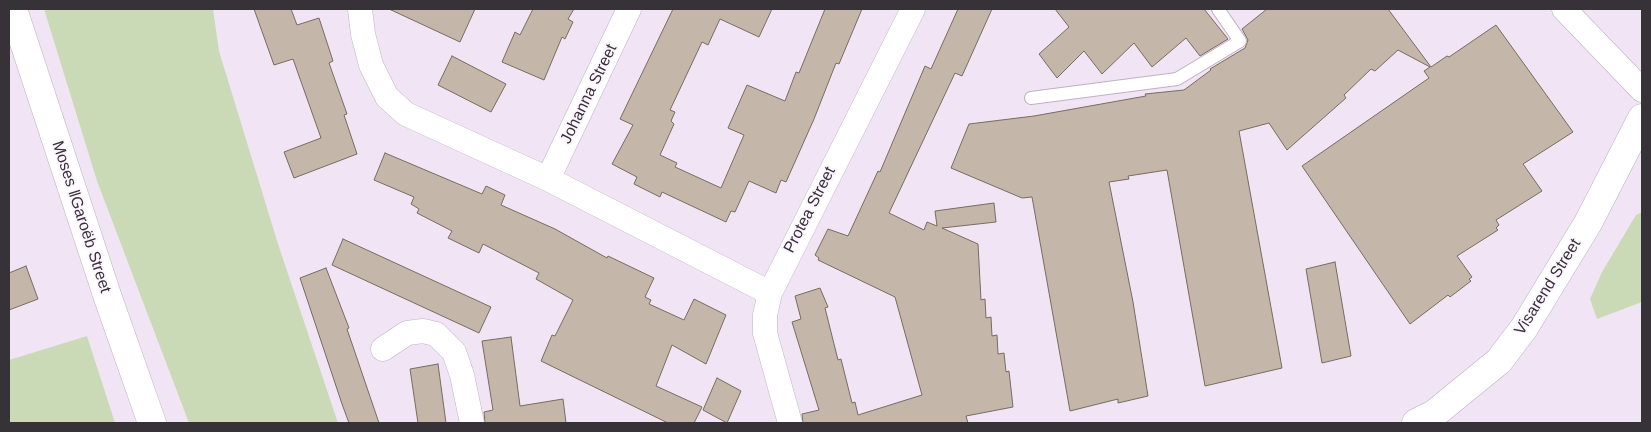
<!DOCTYPE html>
<html>
<head>
<meta charset="utf-8">
<style>
  body { margin:0 }
  #map { position:relative; width:1651px; height:432px; overflow:hidden; background:#f1e5f5; font-family:Arial,sans-serif }
  canvas { display:block }
  .frame { position:absolute; inset:0; border:10px solid #363238; pointer-events:none }
</style>
</head>
<body>
<div id="map">
<canvas width="1651" height="432"></canvas>
<div class="frame"></div>
</div>
<script>
const ctx = document.querySelector('canvas').getContext('2d');
ctx.lineJoin = 'round';
function fillPath(path, color) { ctx.fillStyle = color; ctx.fill(path, 'evenodd'); }
const shape = rows => new Path2D(rows.map(r => 'M' + r).join(''));
function trace(path, color, width, dash) { ctx.strokeStyle = color; ctx.lineWidth = width; ctx.lineCap = dash ? 'butt' : 'round'; ctx.setLineDash(dash || []); ctx.stroke(path); }
function label(font, color, halo, rows, align = 'center') {
  ctx.font = font + ' Arial,sans-serif'; ctx.lineWidth = 4; ctx.setLineDash([]); ctx.textBaseline = 'middle'; ctx.strokeStyle = halo; ctx.fillStyle = color; for (const [text, x, y, turn = 0] of rows) {
    ctx.save(); ctx.translate(x, y); ctx.rotate((+turn || 0) * Math.PI / 180); ctx.textAlign = isNaN(turn) ? turn : align; if (halo) ctx.strokeText(text, 0, 0); ctx.fillText(text, 0, 0); ctx.restore();
  }
}
fillPath(shape([
  [44,9,213,9,219,51,278,244,338,423,189,423,97,181],
  [1642,212,1642,302,1597,319,1590,299,1602,272,1636,215],
  [87,336,115,423,9,423,9,360]
]), '#cadab7');
const building = shape([
  [254,9,291,9,297,25,319,18,333,61,329,63,347,114,344,115,357,154,294,178,284,152,321,138,293,59,274,65,254,9],
  [389,9,475,9,460,42,389,9],
  [533,9,574,9,568,19,573,22,565,39,562,37,544,80,502,62,515,32,520,35,533,9],
  [673,9,772,9,759,37,720,19,708,45,702,42,670,110,675,112,671,121,674,124,660,155,677,163,675,167,721,188,744,135,728,128,747,85,785,101,796,72,799,73,825,9,862,9,839,64,836,63,814,119,786,182,781,180,776,193,749,181,735,212,731,211,726,222,662,192,660,197,634,184,637,177,612,164,633,125,620,119,673,9],
  [958,9,992,9,962,76,955,73,889,213,924,230,927,222,937,226,935,211,994,203,996,222,942,228,978,244,981,300,985,299,986,318,991,317,992,336,997,335,998,354,1004,353,1006,372,1009,371,1013,407,966,416,968,423,803,423,802,414,819,410,792,322,801,319,795,296,820,288,828,307,825,308,838,360,841,359,852,403,855,402,858,415,922,395,895,297,818,260,819,258,815,255,828,229,848,236,878,171,880,172,925,66,931,69,958,9],
  [1055,9,1204,9,1228,39,1200,56,1186,38,1152,67,1134,43,1102,74,1084,51,1057,78,1039,54,1069,27,1055,9],
  [1267,9,1388,9,1431,67,1447,56,1449,57,1496,25,1573,132,1523,164,1542,191,1496,220,1499,225,1496,228,1498,230,1457,256,1472,277,1469,279,1471,281,1450,297,1448,295,1410,324,1302,166,1429,78,1424,71,1430,67,1398,50,1375,71,1371,69,1344,95,1346,98,1287,150,1269,123,1239,131,1282,368,1205,386,1167,170,1128,176,1129,179,1109,182,1133,302,1148,396,1118,403,1118,399,1070,411,1032,197,1022,198,951,168,969,124,1034,116,1146,96,1145,94,1184,90,1211,70,1210,69,1245,48,1248,40,1242,29,1267,9],
  [452,56,506,84,491,112,438,85,452,56],
  [385,153,482,194,486,186,505,195,501,205,555,229,607,258,608,256,654,278,645,297,651,300,649,304,684,320,694,299,726,315,706,364,672,345,656,386,702,407,694,423,668,423,541,361,552,335,555,336,573,300,536,279,539,273,483,244,479,253,448,238,452,231,417,213,419,209,411,204,414,197,374,180,385,153],
  [343,239,491,307,479,333,332,265,343,239],
  [1335,262,1351,356,1322,363,1306,269,1335,262],
  [26,266,38,299,9,310,9,273,26,266],
  [326,268,349,328,347,329,379,423,349,423,342,404,300,278,326,268],
  [511,337,520,406,563,399,566,423,485,423,484,412,493,410,482,341,511,337],
  [438,364,446,423,418,423,410,369,438,364],
  [717,378,741,391,727,423,703,410,717,378]
]);
fillPath(building, '#c4b6a9');
trace(building, '#786b5f', 1);
const service = shape([
  [1031,98,1177,79,1240,41,1218,9]
]);
const minor = shape([
  [360,9,363,34,371,65,387,97,406,114,548,179,770,293],
  [1564,9,1642,90],
  [548,179,629,9],
  [383,349,407,333,423,331,436,334,454,352,462,375,472,423],
  [790,423,765,333,765,315,770,293,913,9]
]);
const tertiary = shape([
  [1416,423,1434,414,1499,361,1524,328,1588,223,1642,118]
]);
const secondary = shape([
  [13,9,108,298,152,423]
]);
trace(service, '#bdb2c1', 14);
trace(minor, '#bdb2c1', 25);
trace(tertiary, '#bdb2c1', 29);
trace(secondary, '#bdb2c1', 29);
trace(service, '#fff', 12);
trace(minor, '#fff', 24);
trace(tertiary, '#fff', 28);
trace(secondary, '#fff', 28);
label('16px', '#363238', '#fcf5fe', [
  ["Johanna Street",589,94,-64],
  ["Protea Street",810,210,-63],
  ["Moses ǁGaroëb Street",81,217,72],
  ["Visarend Street",1548,287,-58]
]);
</script>
</body>
</html>
